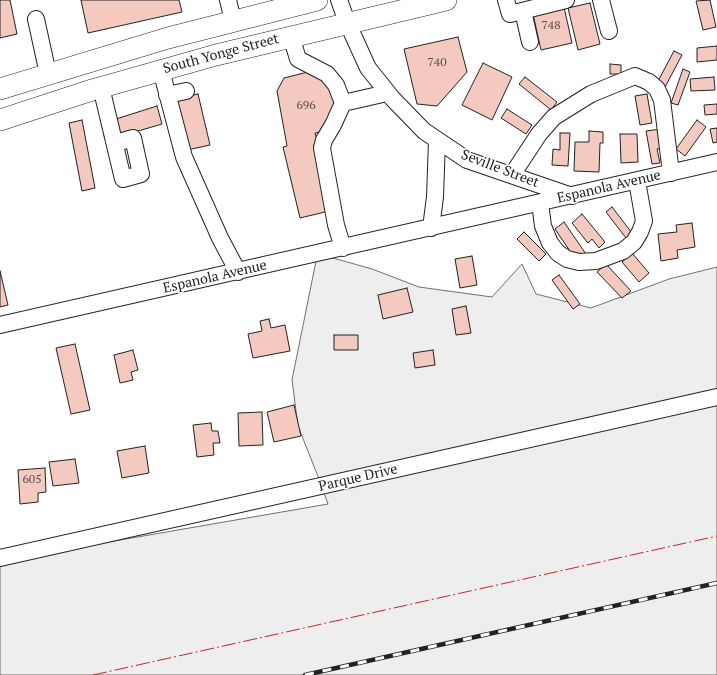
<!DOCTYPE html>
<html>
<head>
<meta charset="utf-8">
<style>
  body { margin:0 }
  canvas { display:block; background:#fff }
</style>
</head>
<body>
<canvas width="717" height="675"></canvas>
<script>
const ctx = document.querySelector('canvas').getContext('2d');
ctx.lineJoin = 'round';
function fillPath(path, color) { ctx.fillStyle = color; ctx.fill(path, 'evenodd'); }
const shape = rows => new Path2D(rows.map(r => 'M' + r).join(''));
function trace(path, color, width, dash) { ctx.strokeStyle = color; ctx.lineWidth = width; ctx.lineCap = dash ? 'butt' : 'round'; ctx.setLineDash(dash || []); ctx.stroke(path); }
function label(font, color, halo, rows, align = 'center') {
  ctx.font = font + ' "PT Serif",serif'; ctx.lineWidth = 3; ctx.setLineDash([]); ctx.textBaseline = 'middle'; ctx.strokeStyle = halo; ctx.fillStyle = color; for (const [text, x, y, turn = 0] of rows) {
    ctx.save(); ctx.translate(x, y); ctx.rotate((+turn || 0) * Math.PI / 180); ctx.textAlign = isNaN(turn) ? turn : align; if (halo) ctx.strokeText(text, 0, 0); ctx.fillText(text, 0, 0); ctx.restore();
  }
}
const green = shape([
  [333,258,372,269,419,287,492,297,522,264,536,294,591,308,669,279,717,267,717,389,319,479,298,426,292,380,316,261,333,258],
  [717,405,717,675,0,675,0,566,97,544,328,504,324,493,717,405]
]);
fillPath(green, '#eee');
trace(green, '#6f6f6f', 1);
const building = shape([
  [0,0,10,0,17,34,0,38,0,0],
  [81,0,179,0,182,12,88,33,81,0],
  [710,0,716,27,703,30,696,1,710,0],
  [590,3,600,44,578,50,568,8,590,3],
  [564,7,572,43,541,50,533,14,564,7],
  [458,37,467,72,437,106,417,104,404,49,458,37],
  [717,46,717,60,697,62,697,48,717,46],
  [674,51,682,55,665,87,657,83,674,51],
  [483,63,512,77,492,120,462,105,483,63],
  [610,64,621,65,621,74,610,74,610,64],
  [683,69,690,72,678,105,671,103,683,69],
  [312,71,331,85,337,111,326,131,315,133,318,143,314,144,329,211,300,218,283,147,287,146,277,91,284,78,312,71],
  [525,77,557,102,551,110,519,84,525,77],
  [714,77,715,90,691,91,690,79,714,77],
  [198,94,210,145,187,150,175,99,198,94],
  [647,94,652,123,640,125,635,96,647,94],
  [717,104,717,114,705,115,704,105,717,104],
  [157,106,162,124,121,136,116,119,157,106],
  [507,109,532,125,526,134,501,118,507,109],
  [82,120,95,188,82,191,69,123,82,120],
  [697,120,706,127,685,156,676,149,697,120],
  [717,128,717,142,713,143,710,129,717,128],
  [661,129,664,148,657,149,660,163,652,164,646,131,661,129],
  [589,131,603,132,603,143,600,143,599,172,574,171,575,142,589,142,589,131],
  [560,133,570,133,568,166,552,165,553,149,560,150,560,133],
  [620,134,637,134,638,162,621,163,620,134],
  [612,207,632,233,626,238,606,212,612,207],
  [582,214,605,242,599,248,592,239,588,243,572,223,582,214],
  [564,222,586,254,576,260,555,229,564,222],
  [692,223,695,247,677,250,678,258,661,261,658,234,677,232,676,225,692,223],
  [524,232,546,254,539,261,517,239,524,232],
  [632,253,649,273,639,282,622,262,632,253],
  [472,256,477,285,460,288,455,259,472,256],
  [606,264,631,291,622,298,597,272,606,264],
  [0,271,8,305,0,307,0,271],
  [559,275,580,304,573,309,552,280,559,275],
  [407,288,413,312,383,319,378,295,407,288],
  [466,306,471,333,456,335,452,309,466,306],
  [269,319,271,328,285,325,290,351,253,358,248,334,262,331,260,321,269,319],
  [334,335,358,335,358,350,334,350,334,335],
  [75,344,90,410,71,414,56,348,75,344],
  [133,350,138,370,131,372,133,380,120,383,114,355,133,350],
  [433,350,435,365,415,368,413,353,433,350],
  [294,405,301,436,274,442,267,412,294,405],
  [262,412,263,445,239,446,238,413,262,412],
  [211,423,212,431,218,431,220,443,213,443,214,455,197,457,193,425,211,423],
  [145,446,149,473,122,478,117,451,145,446],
  [75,459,79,483,53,486,49,462,75,459],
  [45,468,46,492,38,493,38,502,20,504,18,470,45,468]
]);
fillPath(building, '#f3c9c0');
trace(building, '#222', 1);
const minor = shape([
  [228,0,233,21],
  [339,0,347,22,368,68,392,98,424,131,467,160,572,196],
  [506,0,510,14,566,0],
  [601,0,609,31],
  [523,11,530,42],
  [36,19,48,74],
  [291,36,298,59,327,74,336,85,343,103,333,125,324,140,322,148,336,225,343,248],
  [161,70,184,157,220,238,238,272],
  [101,87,123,179,141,174,133,138,116,143],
  [167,95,186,91],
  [343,103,387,93],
  [512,175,539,134,554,117,591,94,635,76,649,82,657,89,662,100,671,173],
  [540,203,543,226,550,243,558,253,567,259,579,262,596,261,623,251,634,242,640,232,644,221,637,181],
  [431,228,435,197,437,140],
  [0,325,717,162],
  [0,558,717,397]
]);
const major = shape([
  [0,89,168,38,317,0],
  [0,120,92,90,216,55,446,0]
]);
trace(minor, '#222', 18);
trace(major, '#222', 22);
trace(minor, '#fff', 16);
trace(major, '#fff', 21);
const rail = shape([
  [305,675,717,583]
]);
trace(rail, '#222', 4.5);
trace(rail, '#fff', 3, [9]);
trace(shape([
  [93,675,717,536]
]), '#c62828', 1, [14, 3, 2, 3]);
label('12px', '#564c4a', null, [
  ["748",551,26],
  ["740",437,63],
  ["696",306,106],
  ["605",32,480]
]);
label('14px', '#222', '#fff', [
  ["South Yonge Street",221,54,-15],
  ["Seville Street",500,169,21],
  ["Espanola Avenue",609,187,-13],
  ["Espanola Avenue",215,277,-13],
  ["Parque Drive",358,478,-13]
]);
</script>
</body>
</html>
